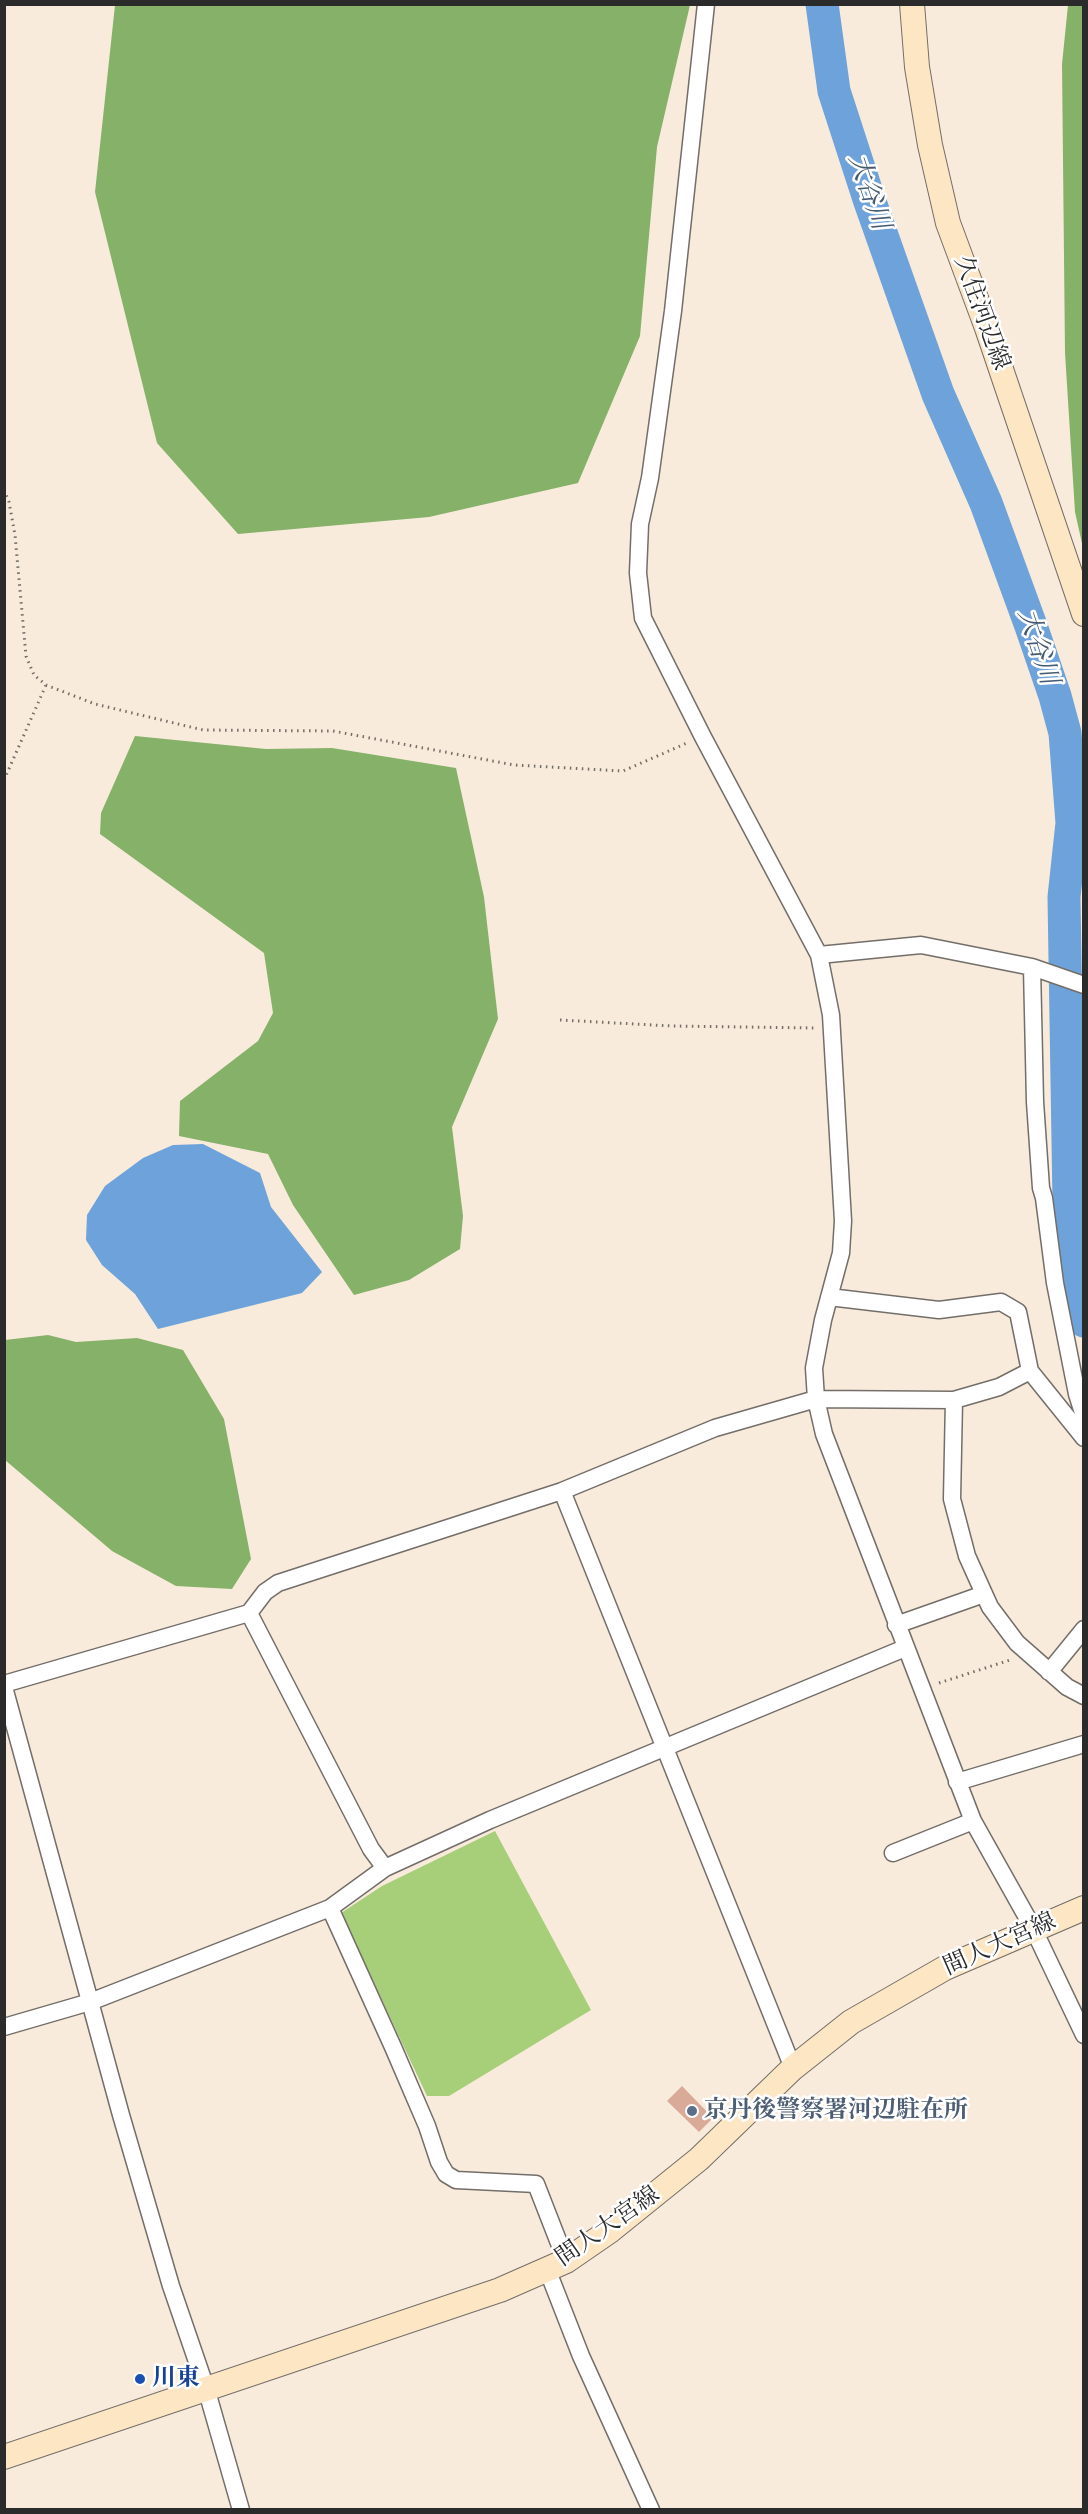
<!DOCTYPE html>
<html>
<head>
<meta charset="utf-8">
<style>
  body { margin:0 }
  #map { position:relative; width:1088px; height:2514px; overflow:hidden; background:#f9ebdb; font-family:"IM FELL Great Primer",serif }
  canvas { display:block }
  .frame { position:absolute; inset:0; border:6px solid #2b2b2b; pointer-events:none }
</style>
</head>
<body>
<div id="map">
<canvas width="1088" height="2514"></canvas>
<div class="frame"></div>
</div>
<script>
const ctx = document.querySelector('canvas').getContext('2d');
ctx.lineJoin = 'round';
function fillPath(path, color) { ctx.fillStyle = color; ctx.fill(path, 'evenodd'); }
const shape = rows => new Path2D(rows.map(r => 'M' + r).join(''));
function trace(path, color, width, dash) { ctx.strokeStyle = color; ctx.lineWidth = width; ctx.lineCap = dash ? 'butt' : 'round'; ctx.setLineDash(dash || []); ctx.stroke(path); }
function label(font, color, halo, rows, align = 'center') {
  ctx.font = font + ' "IM FELL Great Primer","Noto Serif JP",serif'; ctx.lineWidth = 5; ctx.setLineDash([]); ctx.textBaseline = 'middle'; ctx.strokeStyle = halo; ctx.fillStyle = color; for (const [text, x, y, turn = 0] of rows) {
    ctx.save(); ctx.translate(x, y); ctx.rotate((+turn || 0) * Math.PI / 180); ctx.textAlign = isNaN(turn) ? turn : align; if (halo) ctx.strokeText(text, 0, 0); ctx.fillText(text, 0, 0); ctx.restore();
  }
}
fillPath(shape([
  [495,1831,591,2010,449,2096,427,2096,341,1913,382,1886]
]), '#a7ce79');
fillPath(shape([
  [115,5,690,5,657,147,640,336,578,483,429,517,238,534,157,443,95,192],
  [1068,5,1084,5,1083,548,1075,512,1065,353,1062,64],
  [135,736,266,749,332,748,456,768,484,897,498,1019,452,1127,463,1216,460,1249,409,1280,354,1295,293,1205,268,1154,179,1136,180,1101,258,1041,273,1013,264,953,100,834,101,813],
  [48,1335,76,1342,137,1338,183,1350,224,1419,251,1559,232,1589,176,1586,112,1551,5,1460,5,1340]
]), '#85b169');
fillPath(shape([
  [203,1144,260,1173,271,1207,322,1272,302,1293,158,1329,135,1294,102,1265,86,1240,87,1215,105,1186,143,1158,173,1145]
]), '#6da2da');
trace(shape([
  [822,4,834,91,869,199,938,394,986,503,1031,626,1055,696,1065,733,1072,823,1064,897,1069,1203,1084,1321]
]), '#6da2da', 33);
fillPath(shape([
  [682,2086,713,2118,699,2132,667,2101]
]), '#daaa99');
const street = shape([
  [706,4,673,311,650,478,640,524,638,573,643,618,703,737,819,955,831,1015,843,1221,841,1253,823,1320,814,1368,816,1399,824,1434,973,1821,1033,1928,1084,2035],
  [819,955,921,945,1032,967,1084,985],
  [1032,967,1035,1102,1041,1188,1044,1198,1055,1283,1077,1394,1084,1416],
  [829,1297,939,1310,1001,1302,1018,1312,1030,1371],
  [954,1400,952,1499,967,1556,990,1607,1017,1643,1067,1687,1084,1696],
  [562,1491,793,2068],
  [249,1613,371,1849,385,1868],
  [896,1625,984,1594],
  [1049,1672,1084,1629],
  [4,1684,249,1613,265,1592,278,1583,562,1491,715,1428,816,1399,954,1400,999,1387,1030,1371,1084,1438],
  [4,1687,121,2115,171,2286,206,2388,241,2510],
  [957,1782,1084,1744],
  [893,1853,973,1821],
  [330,1908,393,2047,427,2126,439,2162,446,2174,456,2180,536,2184,566,2261],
  [4,2027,90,2002,330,1908,385,1868,490,1820,905,1648],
  [547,2269,581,2356,651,2510]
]);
const secondary = shape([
  [912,4,917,67,930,145,948,223,987,328,1084,614],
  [4,2457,500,2290,566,2261,611,2230,699,2159,793,2068,851,2022,945,1968,1084,1908]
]);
trace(street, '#736e69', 19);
trace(secondary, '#736e69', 26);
trace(shape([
  [4,490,9,502,15,535,26,656,34,675,46,685,95,704,203,730,333,731,514,765,623,771,687,743],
  [4,780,46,685],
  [560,1020,672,1026,815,1028],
  [939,1683,1010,1660]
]), '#736e69', 3, [1.5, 4.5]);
trace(street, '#fff', 16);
trace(secondary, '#fce6c4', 24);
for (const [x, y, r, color] of [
  [692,2111,6,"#5c6f8a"],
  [140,2379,6,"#1a4fb4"]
]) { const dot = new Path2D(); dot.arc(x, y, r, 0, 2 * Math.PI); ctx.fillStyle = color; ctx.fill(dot); trace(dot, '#fff', 2); }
label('24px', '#2b2b2b', '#fff', [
  ["久住河辺線",981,313,70],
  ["間人大宮線",1000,1945,-24],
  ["間人大宮線",608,2227,-35]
]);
label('bold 24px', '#4e5e75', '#fff', [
  ["京丹後警察署河辺駐在所",704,2111]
], 'left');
label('bold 24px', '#164399', '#fff', [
  ["川東",152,2379]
], 'left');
label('italic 26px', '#455b71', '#fff', [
  ["大谷川",868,192,71],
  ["大谷川",1037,647,72]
]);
</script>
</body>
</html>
